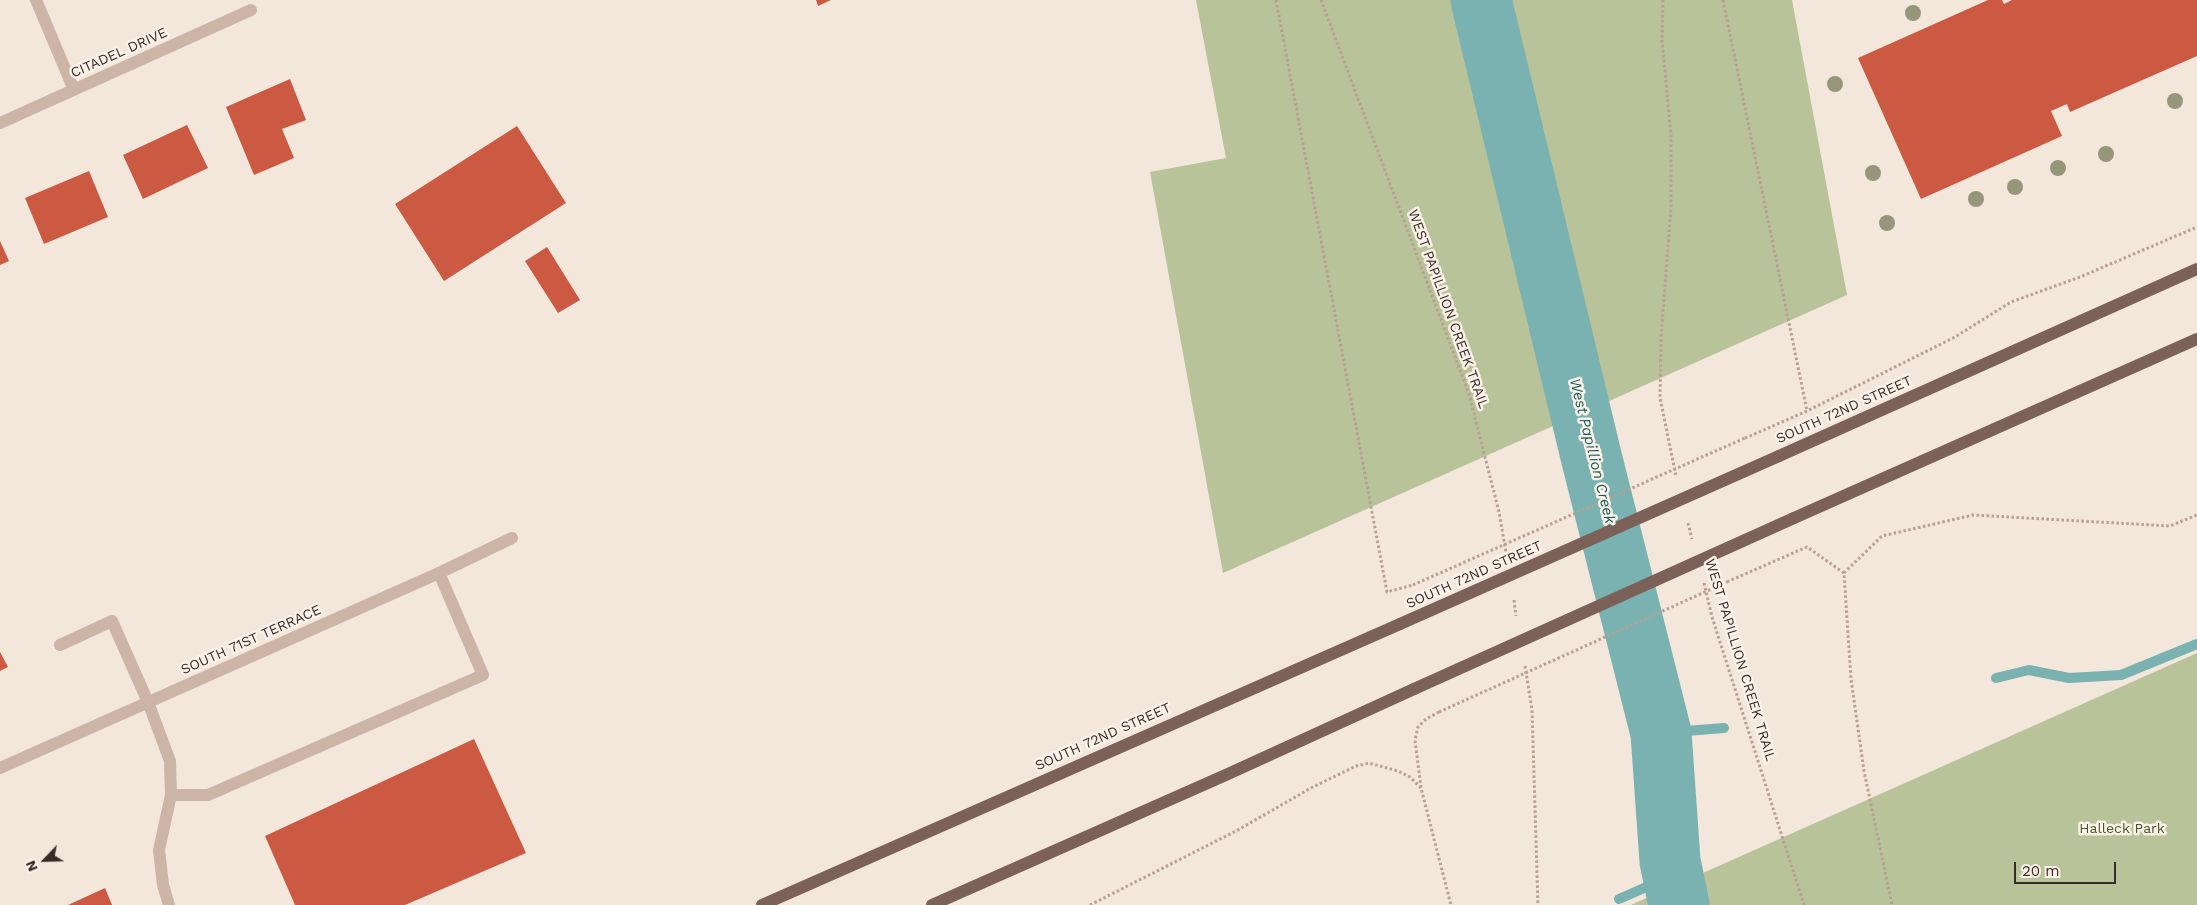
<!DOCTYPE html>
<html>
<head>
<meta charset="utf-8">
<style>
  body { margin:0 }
  #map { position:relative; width:2197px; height:905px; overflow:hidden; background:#f3e6db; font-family:"Work Sans",sans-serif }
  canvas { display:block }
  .north { position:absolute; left:20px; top:835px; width:50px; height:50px; -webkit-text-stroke:4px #faf1e8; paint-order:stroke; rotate:246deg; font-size:14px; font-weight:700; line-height:20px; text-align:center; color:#382c28 }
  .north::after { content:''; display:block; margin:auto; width:18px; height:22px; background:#382c28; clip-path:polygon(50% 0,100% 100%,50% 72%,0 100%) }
  .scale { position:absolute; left:2014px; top:862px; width:102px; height:22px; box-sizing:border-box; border:2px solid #382c28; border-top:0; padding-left:6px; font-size:15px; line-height:18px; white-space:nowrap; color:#382c28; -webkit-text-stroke:4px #faf1e8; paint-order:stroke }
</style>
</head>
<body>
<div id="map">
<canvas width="2197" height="905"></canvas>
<div class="north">N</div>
<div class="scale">20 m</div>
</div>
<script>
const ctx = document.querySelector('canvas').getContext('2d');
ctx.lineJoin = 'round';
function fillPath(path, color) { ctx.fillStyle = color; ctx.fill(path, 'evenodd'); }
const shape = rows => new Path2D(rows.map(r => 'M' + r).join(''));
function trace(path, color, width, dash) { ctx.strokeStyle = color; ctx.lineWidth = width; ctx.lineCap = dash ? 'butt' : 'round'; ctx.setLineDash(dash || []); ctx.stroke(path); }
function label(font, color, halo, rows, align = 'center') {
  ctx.font = font + ' "Work Sans",sans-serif'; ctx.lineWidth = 5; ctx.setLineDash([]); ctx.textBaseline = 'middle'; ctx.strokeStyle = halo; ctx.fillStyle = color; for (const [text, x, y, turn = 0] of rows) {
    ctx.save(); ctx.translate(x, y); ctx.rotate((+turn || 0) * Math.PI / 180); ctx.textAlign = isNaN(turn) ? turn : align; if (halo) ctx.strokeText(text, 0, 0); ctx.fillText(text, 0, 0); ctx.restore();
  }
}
fillPath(shape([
  [1196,0,1792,0,1847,295,1223,573,1150,172,1226,158],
  [2197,653,2197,905,1631,905]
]), '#b8c39a');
trace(shape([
  [1996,678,2029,670,2069,678,2121,675,2197,644],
  [1661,733,1724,728],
  [1619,899,1674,875]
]), '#79b2b0', 10);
trace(shape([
  [1481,0,1592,460,1661,733,1670,861,1679,905]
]), '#79b2b0', 61);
fillPath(shape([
  [816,0,831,0,818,6],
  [1988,0,2002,0,2004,4,2012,0,2197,0,2197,56,2070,112,2067,104,2051,111,2062,136,1921,199,1858,58],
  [290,79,306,120,282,129,294,158,254,175,226,107],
  [187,125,208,168,143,199,123,155],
  [517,126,566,203,444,281,395,204],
  [89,171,108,217,44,244,25,198],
  [0,241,9,261,0,265],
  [547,247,580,300,558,313,525,261],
  [0,652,8,667,0,671],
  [474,739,526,853,405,905,295,905,265,836],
  [105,888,112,905,68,905]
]), '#cc5941');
trace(shape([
  [1276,0,1387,592,1413,585],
  [1321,0,1469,394,1499,512,1506,552],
  [1663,0,1662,40,1671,135,1671,208,1661,338,1660,398,1676,476],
  [1723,0,1807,411],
  [1745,438,1807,411,1955,337,2011,302,2080,277,2197,227],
  [1688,523,1692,539],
  [1844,573,1882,536,1973,515,2170,526,2197,515],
  [1727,582,1807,547,1844,573,1851,679,1864,771,1892,905],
  [1704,583,1712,617,1804,905],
  [1514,600,1516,616],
  [1525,666,1532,710,1538,905],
  [1439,712,1426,719,1418,727,1415,740,1421,788,1451,905],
  [1090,905,1236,831,1311,788,1356,766,1369,763,1398,771,1410,777,1421,788]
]), '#b89f91', 3, [2.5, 2.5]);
trace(shape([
  [60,645,112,621,148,702,170,761,171,795,159,850,163,885,169,905],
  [171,795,208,795,483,675,439,573]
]), '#ccb5a7', 12);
trace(shape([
  [36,0,74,90],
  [0,123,251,10],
  [0,768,439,573,512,538]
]), '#ccb5a7', 12);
trace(shape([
  [1779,456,2197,269],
  [1794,518,2197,339],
  [762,905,1400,624],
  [932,905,1228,774,1414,689]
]), '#7b6158', 12);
trace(shape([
  [1413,585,1745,438],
  [1439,712,1727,582]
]), '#b89f91', 3, [2.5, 2.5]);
trace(shape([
  [1400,624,1779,456],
  [1414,689,1794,518]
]), '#7b6158', 12);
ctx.fillStyle = '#96977a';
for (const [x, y] of [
  [1913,13],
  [1835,84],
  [2175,101],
  [2106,154],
  [2058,168],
  [1873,173],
  [2015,187],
  [1976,199],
  [1887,223]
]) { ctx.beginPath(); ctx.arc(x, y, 8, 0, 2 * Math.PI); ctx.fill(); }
label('14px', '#382c28', '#faf1e8', [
  ["CITADEL DRIVE",119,53,-24],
  ["WEST PAPILLION CREEK TRAIL",1448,309,70],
  ["SOUTH 72ND STREET",1844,410,-24],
  ["SOUTH 72ND STREET",1474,575,-24],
  ["SOUTH 71ST TERRACE",251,640,-24],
  ["WEST PAPILLION CREEK TRAIL",1740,660,73],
  ["SOUTH 72ND STREET",1103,737,-24]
]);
label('14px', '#4a572a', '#faf1e8', [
  ["Halleck Park",2122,829]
]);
label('italic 15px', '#1b5c5b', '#faf1e8', [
  ["West Papillion Creek",1592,451,76]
]);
</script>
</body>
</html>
